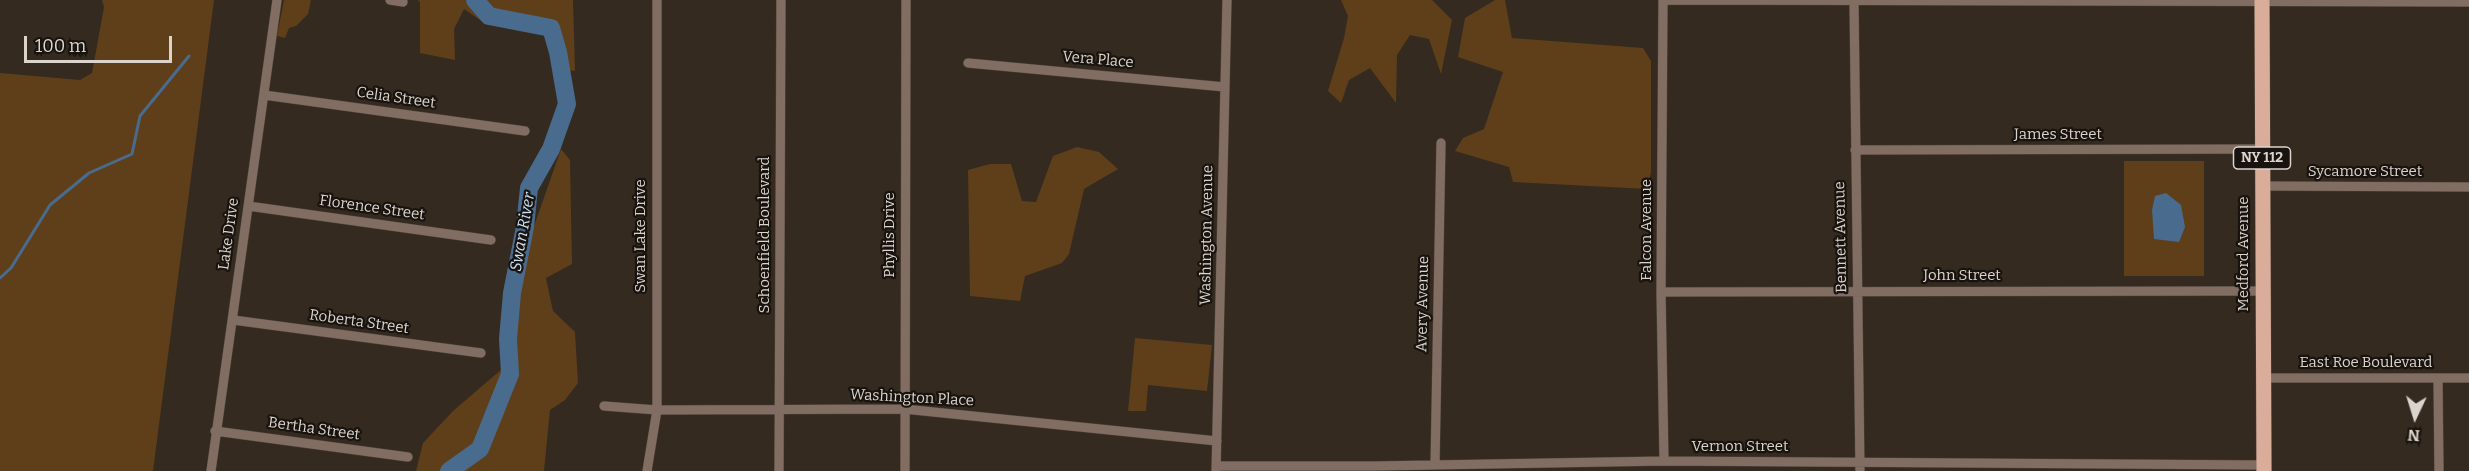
<!DOCTYPE html>
<html>
<head>
<meta charset="utf-8">
<style>
  body { margin:0 }
  #map { position:relative; width:2469px; height:471px; overflow:hidden; background:#342a1f; font-family:Bitter,serif }
  canvas { display:block }
  .north { position:absolute; left:2385px; top:387px; width:60px; height:60px; -webkit-text-stroke:4px #18130e; paint-order:stroke; rotate:184deg; font-size:16px; font-weight:700; line-height:24px; text-align:center; color:#dbd4cd }
  .north::after { content:''; display:block; margin:auto; width:21px; height:27px; background:#dbd4cd; clip-path:polygon(50% 0,100% 100%,50% 72%,0 100%) }
  .scale { position:absolute; left:24px; top:36px; width:148px; height:27px; box-sizing:border-box; border:3px solid #dbd4cd; border-top:0; padding-left:8px; font-size:18px; line-height:21px; white-space:nowrap; color:#dbd4cd; -webkit-text-stroke:4px #18130e; paint-order:stroke }
</style>
</head>
<body>
<div id="map">
<canvas width="2469" height="471"></canvas>
<div class="north">N</div>
<div class="scale">100 m</div>
</div>
<script>
const ctx = document.querySelector('canvas').getContext('2d');
ctx.lineJoin = 'round';
function fillPath(path, color) { ctx.fillStyle = color; ctx.fill(path, 'evenodd'); }
const shape = rows => new Path2D(rows.map(r => 'M' + r).join(''));
function trace(path, color, width, dash) { ctx.strokeStyle = color; ctx.lineWidth = width; ctx.lineCap = dash ? 'butt' : 'round'; ctx.setLineDash(dash || []); ctx.stroke(path); }
function label(font, color, halo, rows, align = 'center') {
  ctx.font = font + ' Bitter,serif'; ctx.lineWidth = 4.5; ctx.setLineDash([]); ctx.textBaseline = 'middle'; ctx.strokeStyle = halo; ctx.fillStyle = color; for (const [text, x, y, turn = 0] of rows) {
    ctx.save(); ctx.translate(x, y); ctx.rotate((+turn || 0) * Math.PI / 180); ctx.textAlign = isNaN(turn) ? turn : align; if (halo) ctx.strokeText(text, 0, 0); ctx.fillText(text, 0, 0); ctx.restore();
  }
}
fillPath(shape([
  [102,0,214,0,153,471,0,471,0,73,80,80,92,73,104,7],
  [284,0,311,0,308,14,296,26,289,28,285,38,277,36],
  [418,0,573,0,575,71,561,69,555,39,547,32,513,26,497,26,480,20,464,9,454,29,455,60,420,53,420,2],
  [1341,0,1432,0,1452,20,1441,74,1429,39,1410,35,1397,55,1396,103,1370,68,1349,80,1341,103,1328,91,1344,38,1348,16],
  [1495,0,1505,0,1512,38,1643,48,1651,61,1651,172,1647,189,1513,182,1509,167,1455,151,1463,138,1484,129,1503,72,1458,57,1465,18],
  [1077,147,1099,152,1118,169,1084,189,1069,254,1062,263,1025,276,1020,301,970,296,968,170,990,164,1011,164,1022,201,1036,202,1053,156],
  [561,149,570,160,572,264,546,278,553,311,575,332,578,383,565,400,550,410,544,471,416,471,423,443,453,411,502,369,533,229],
  [2124,161,2204,161,2204,276,2124,276],
  [1135,338,1212,345,1207,391,1148,385,1146,411,1128,411]
]), '#5e3f1a');
fillPath(shape([
  [2166,193,2181,205,2185,227,2179,242,2154,239,2152,210,2155,196]
]), '#486b8e');
trace(shape([
  [0,278,11,268,50,205,89,173,132,154,140,116,189,56]
]), '#486b8e', 3);
trace(shape([
  [449,471,480,449,510,374,508,339,512,293,525,227,529,188,551,149,567,104,558,52,551,28,489,16,475,0]
]), '#486b8e', 18);
const minor = shape([
  [390,0,403,2],
  [1663,0,2469,2],
  [1663,0,1661,292,1664,461],
  [1854,2,1860,471],
  [968,63,1225,87],
  [264,95,525,131],
  [1855,150,2262,149],
  [2262,186,2469,187],
  [248,206,491,240],
  [1661,292,2263,291],
  [233,320,481,353],
  [2263,378,2469,378],
  [2438,378,2439,471],
  [604,406,657,410,904,409,1217,441],
  [215,431,408,457],
  [1435,465,1441,143],
  [1216,466,1375,466,1664,461,2264,465],
  [211,471,277,0],
  [647,471,657,410,657,0],
  [779,471,781,0],
  [905,471,906,0],
  [1216,471,1227,0]
]);
const primary = shape([
  [2262,0,2264,471]
]);
trace(minor, '#4f453b', 10);
trace(primary, '#4f453b', 16);
trace(minor, '#826d63', 9);
trace(primary, '#d9ad99', 15);
for (const [x, y, w] of [
  [2262,158,57]
]) { const box = new Path2D(); box.roundRect(x - w / 2, y - 11, w, 22, 4.5); ctx.fillStyle = '#18130e'; ctx.fill(box); trace(box, '#dbd4cd', 1.5); }
label('bold 14px', '#dbd4cd', null, [
  ["NY 112",2262,158]
]);
label('15px', '#dbd4cd', '#18130e', [
  ["Vera Place",1098,60,5],
  ["Celia Street",396,98,8],
  ["James Street",2058,135],
  ["Sycamore Street",2365,172],
  ["Florence Street",372,208,8],
  ["Falcon Avenue",1647,230,-90],
  ["Lake Drive",229,234,-82],
  ["Schoenfield Boulevard",765,235,-90],
  ["Phyllis Drive",890,235,-90],
  ["Washington Avenue",1207,235,-89],
  ["Swan Lake Drive",641,236,-90],
  ["Bennett Avenue",1841,237,-91],
  ["Medford Avenue",2244,254,-90],
  ["John Street",1962,276],
  ["Avery Avenue",1423,304,-89],
  ["Roberta Street",359,322,8],
  ["East Roe Boulevard",2366,363],
  ["Washington Place",912,398,3],
  ["Bertha Street",314,429,8],
  ["Vernon Street",1740,447]
]);
label('italic 16px', '#cae0f7', '#18130e', [
  ["Swan River",523,232,-80]
]);
</script>
</body>
</html>
